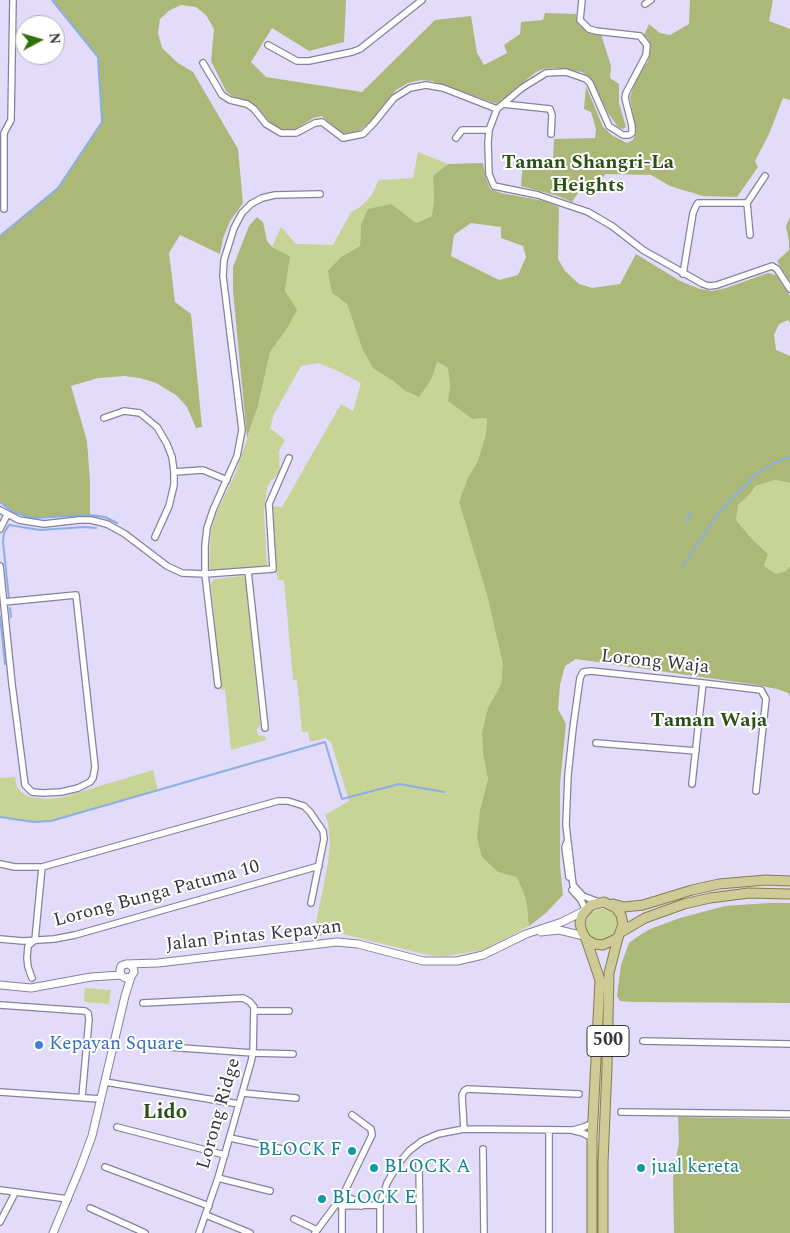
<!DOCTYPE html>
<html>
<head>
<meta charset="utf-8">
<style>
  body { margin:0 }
  #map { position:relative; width:790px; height:1233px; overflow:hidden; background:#e3dbfa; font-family:Spectral,serif }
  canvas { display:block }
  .north { position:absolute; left:15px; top:15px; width:50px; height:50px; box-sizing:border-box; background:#fff; border:1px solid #afaeb3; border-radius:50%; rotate:84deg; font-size:14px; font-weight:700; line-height:20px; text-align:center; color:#373440 }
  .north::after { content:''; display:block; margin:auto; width:18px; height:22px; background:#337004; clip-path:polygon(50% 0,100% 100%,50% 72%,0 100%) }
</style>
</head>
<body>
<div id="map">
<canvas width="790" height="1233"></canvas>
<div class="north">N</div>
</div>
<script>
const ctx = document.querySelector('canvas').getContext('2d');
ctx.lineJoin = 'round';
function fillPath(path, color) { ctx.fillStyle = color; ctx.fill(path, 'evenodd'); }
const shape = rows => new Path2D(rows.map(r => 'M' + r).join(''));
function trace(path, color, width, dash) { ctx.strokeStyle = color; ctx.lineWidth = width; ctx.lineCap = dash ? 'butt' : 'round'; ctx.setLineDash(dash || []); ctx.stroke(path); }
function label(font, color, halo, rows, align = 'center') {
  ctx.font = font + ' Spectral,serif'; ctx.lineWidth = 4; ctx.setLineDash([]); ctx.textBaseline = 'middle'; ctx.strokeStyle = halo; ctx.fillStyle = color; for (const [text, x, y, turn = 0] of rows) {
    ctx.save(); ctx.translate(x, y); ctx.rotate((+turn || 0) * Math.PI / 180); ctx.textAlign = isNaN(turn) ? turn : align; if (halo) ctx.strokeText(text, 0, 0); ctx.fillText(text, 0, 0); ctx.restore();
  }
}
fillPath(shape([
  [418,152,448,164,433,176,434,199,432,216,415,223,403,215,361,225,360,246,341,257,332,293,347,304,362,348,392,380,404,390,431,380,436,362,448,368,450,386,448,401,472,419,487,418,486,434,478,461,468,477,459,502,487,595,503,664,501,684,488,708,482,732,483,754,488,779,480,810,498,872,517,876,526,899,529,926,484,950,445,956,428,955,339,933,313,937,328,864,330,842,328,822,325,815,349,801,331,742,326,738,310,742,308,732,302,732,297,680,293,680,284,580,278,580,275,565,272,517,272,506,282,507,341,404,353,411,361,383,338,371,318,363,301,366,274,414,270,428,285,440,279,451,280,472,270,482,267,488,264,513,267,566,211,572,209,566,211,531,217,512,236,472,258,406,270,352,286,330,285,291,290,256,272,247,281,227,296,244,333,245,351,212,359,208,371,196,379,180,413,178],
  [775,480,790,483,790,566,786,571,776,574,764,566,768,554,751,538,736,520,738,505,750,494,755,485],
  [243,576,245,578,260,724,257,730,258,735,265,736,266,740,231,750,225,689,221,690,211,584,214,579],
  [153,770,158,791,51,821,34,822,0,817,0,778,15,777,17,787,21,792,29,797,48,799,63,797],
  '586 925a16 16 0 1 1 32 0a16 16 0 1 1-32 0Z',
  [85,988,111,990,109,1004,84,1002]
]), '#c7d495');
fillPath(shape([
  [52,0,346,0,344,42,309,51,272,28,251,62,266,77,362,92,435,20,471,16,477,53,484,65,507,53,504,45,520,34,521,22,543,20,545,13,576,14,576,20,580,26,587,31,601,34,611,66,610,78,619,84,619,103,626,127,623,129,618,127,608,113,593,82,589,77,582,72,555,68,543,69,536,72,497,104,432,81,421,80,408,83,396,90,370,122,359,131,342,134,322,116,313,118,296,129,281,129,274,127,257,107,248,101,232,96,226,91,211,61,214,29,206,15,196,7,181,5,170,10,160,19,158,33,162,48,178,63,193,72,238,149,243,203,230,221,223,238,220,254,180,235,169,253,175,302,191,314,202,427,196,428,187,407,176,395,156,383,140,378,124,376,98,378,71,386,87,441,90,481,90,515,33,518,13,512,0,502,0,236,58,188,102,122,98,57],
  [690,0,773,0,769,21,790,29,790,100,783,98,769,134,755,161,758,167,737,197,703,196,670,186,651,175,605,174,598,186,582,187,572,202,558,196,521,186,523,161,553,161,554,139,595,138,596,129,593,119,591,112,584,109,586,86,603,127,613,136,627,143,633,140,636,133,630,97,635,82,648,61,651,47,649,40,644,35,649,24,660,33,670,35,689,24],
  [483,163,486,178,490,189,501,193,544,201,559,207,558,259,565,271,579,284,592,288,620,284,636,254,680,281,700,289,712,291,726,288,768,273,776,275,790,296,790,323,788,320,779,324,774,335,776,350,790,356,790,483,775,480,755,486,750,494,738,505,736,520,751,538,768,554,764,566,776,574,786,571,790,566,790,696,788,693,777,689,757,685,576,659,565,666,560,685,558,709,566,724,560,783,560,866,563,895,546,913,529,926,526,899,517,877,498,872,482,857,477,837,480,810,488,779,483,754,482,732,488,708,501,684,503,664,487,595,459,502,468,477,478,461,486,434,487,418,472,419,448,401,450,386,448,368,437,362,431,380,419,397,404,390,392,380,373,368,362,348,347,304,332,293,328,271,341,257,360,246,361,225,368,209,391,204,416,223,432,216,434,199,433,176,448,164],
  [471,223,501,227,501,238,523,246,526,257,518,275,499,280,451,256,454,235],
  [257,217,263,222,267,241,272,247,290,256,285,291,297,310,286,330,270,352,258,406,247,438,233,291,233,267,249,226],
  [790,217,790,282,777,261,789,250,789,242,786,226],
  [769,903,790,903,790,1003,632,1002,620,1001,617,996,621,965,629,943,637,937,650,929,680,918,725,906],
  [678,1117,790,1119,790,1233,674,1233,673,1179,679,1142]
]), '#abb877');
trace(shape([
  [0,236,58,188,102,122,98,57,52,0],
  [0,502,13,512,33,518,90,515,105,517,117,523],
  [686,522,691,512],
  [682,567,721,510,738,492,756,474,773,463,790,457],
  [9,599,3,542,4,533,9,525,40,530,85,527,96,528],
  [10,608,11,617],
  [0,616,5,664],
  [0,817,34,822,51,821,325,742,342,799,399,784,444,792]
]), '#8aaee5', 2);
const minor = shape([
  [582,0,580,20,589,29,596,31,640,36,647,45,646,55,626,93,625,98,632,126,632,133,629,135,623,135,609,126,590,83,586,79,566,72,546,73,522,88,497,109,489,130,488,143,489,174,494,186,538,195,588,212,612,226,643,250,703,284,709,286,717,285,772,266,777,269,790,289],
  [645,4,651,0],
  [268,45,297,61,309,61,352,52,360,49,422,0],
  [203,63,222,95,230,100,247,104,254,109,266,124,281,133,296,133,315,123,322,122,343,138,363,134,373,124,394,98,410,88,426,85,443,88,497,109],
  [503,104,550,109,552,115,551,134],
  [456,138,462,130,489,130],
  [747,203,765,176],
  [4,209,4,133,11,120,13,0],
  [683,274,693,213,696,206,698,203,747,203,750,235],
  [104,418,124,411,140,413,157,427,167,444,172,457,174,472,174,485,169,506,155,537],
  [174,472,203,470,227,480],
  [0,510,19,520,44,524,79,520,91,520,107,524,125,534,167,566,182,573,205,574,273,569,269,504,289,458],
  [0,529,7,515],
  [0,566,12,684,25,785,32,792,43,793,61,792,78,788,90,782,93,778,95,767,76,595,4,602],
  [248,571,265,728],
  [218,685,205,574,205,546,207,528,213,510,237,456,242,430,223,276,224,260,234,228,242,213,251,204,262,198,275,195,320,194],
  [596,743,696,751],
  [692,784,703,683],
  [567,842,565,847,569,877],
  [0,864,15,867,42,867,278,801,288,801,304,806,310,812,323,831,324,839,311,903],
  [572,890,581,900,585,909],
  [599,902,583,896,573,885,566,825,568,775,573,728,580,678,583,672,591,671,703,683,761,690,766,699,756,791],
  [0,939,23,941,54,939,75,935,319,866],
  [32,978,28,967,27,958,28,946,35,940,42,867],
  [143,1003,243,998,250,1002,254,1007,253,1053,251,1062,218,1178,199,1233],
  [0,1005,85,1011,88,1013,89,1019,82,1097],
  [254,1011,289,1011],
  [643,1041,790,1044],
  [139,1045,253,1053,293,1054],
  [105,1082,239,1104],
  [0,1092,101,1099],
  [243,1093,296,1098],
  [621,1112,790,1114],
  [117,1127,225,1155],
  [464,1129,462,1095,464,1091,467,1089,579,1094],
  [549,1130,549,1233],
  [573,1130,584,1127,593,1123],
  [230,1138,287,1150],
  [483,1149,484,1233],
  [419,1163,420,1233],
  [105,1167,209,1206],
  [218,1178,270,1191],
  [0,1190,68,1199],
  [343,1196,355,1200,361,1206],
  [341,1206,380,1205],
  [90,1208,145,1233],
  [206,1215,250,1233],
  [294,1219,317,1230],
  [0,1222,15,1193],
  [315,1233,343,1195,372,1135,371,1129,352,1115],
  [342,1233,342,1203],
  [380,1233,380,1205,387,1183,398,1164,409,1151,422,1141,438,1134,464,1129,571,1130,583,1133,592,1138]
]);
const tertiary = shape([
  [541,932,559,930,584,936],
  [128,964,133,967,134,972,131,977,125,978,121,975,120,970,121,966,126,964,158,963,337,942,358,944,423,961,457,961,483,955,526,934,562,922,584,911],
  [0,985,31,988,91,977,121,975],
  [53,1233,81,1166,92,1136,125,996,131,977]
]);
const primary = shape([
  [613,904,624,907,643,905,692,890,719,884,766,880,790,881],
  [621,932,645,918,684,904,710,898,749,893,790,894],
  [586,939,594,944,603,945,618,938,623,924,621,915,616,908,604,902,591,905,582,915,580,923,582,932,586,939,600,980,592,1138,592,1233],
  [603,1233,603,1163,607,1067,609,973,618,938]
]);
trace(minor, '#88819d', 8);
trace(tertiary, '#88819d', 9);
trace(primary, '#847f4a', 11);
trace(minor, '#fff', 5.5);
trace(tertiary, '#fff', 7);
trace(primary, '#cecb96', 9);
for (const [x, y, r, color] of [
  [39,1045,5,"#3f7fe0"],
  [352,1151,5,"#0f9aa8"],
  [374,1168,5,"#0f9aa8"],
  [641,1168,5,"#0f9aa8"],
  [322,1199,5,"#0f9aa8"]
]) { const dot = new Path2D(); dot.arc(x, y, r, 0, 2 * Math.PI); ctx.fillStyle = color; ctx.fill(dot); trace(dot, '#fff', 2); }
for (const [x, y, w] of [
  [608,1041,42]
]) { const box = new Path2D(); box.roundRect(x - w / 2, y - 15.5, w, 31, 4); ctx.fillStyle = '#fff'; ctx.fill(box); trace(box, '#373440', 1); }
label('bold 18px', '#373440', null, [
  ["500",608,1041]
]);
label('19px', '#373440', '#fff', [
  ["Lorong Waja",655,663,6],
  ["Lorong Bunga Patuma 10",157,895,-15],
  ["Jalan Pintas Kepayan",254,937,-6],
  ["Lorong Ridge",220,1114,-74]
]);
label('19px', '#366cbe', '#fff', [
  ["Kepayan Square",49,1045]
], 'left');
label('19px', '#0d838f', '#fff', [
  ["BLOCK F",342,1151,"right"],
  ["BLOCK A",384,1168],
  ["jual kereta",651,1168],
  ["BLOCK E",332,1199]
], 'left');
label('bold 20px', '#2a5114', '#fff', [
  ["Taman Shangri-La",588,164],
  ["Heights",588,187],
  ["Taman Waja",709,722]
]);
label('bold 21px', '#2a5114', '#fff', [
  ["Lido",165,1114]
]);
</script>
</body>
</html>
